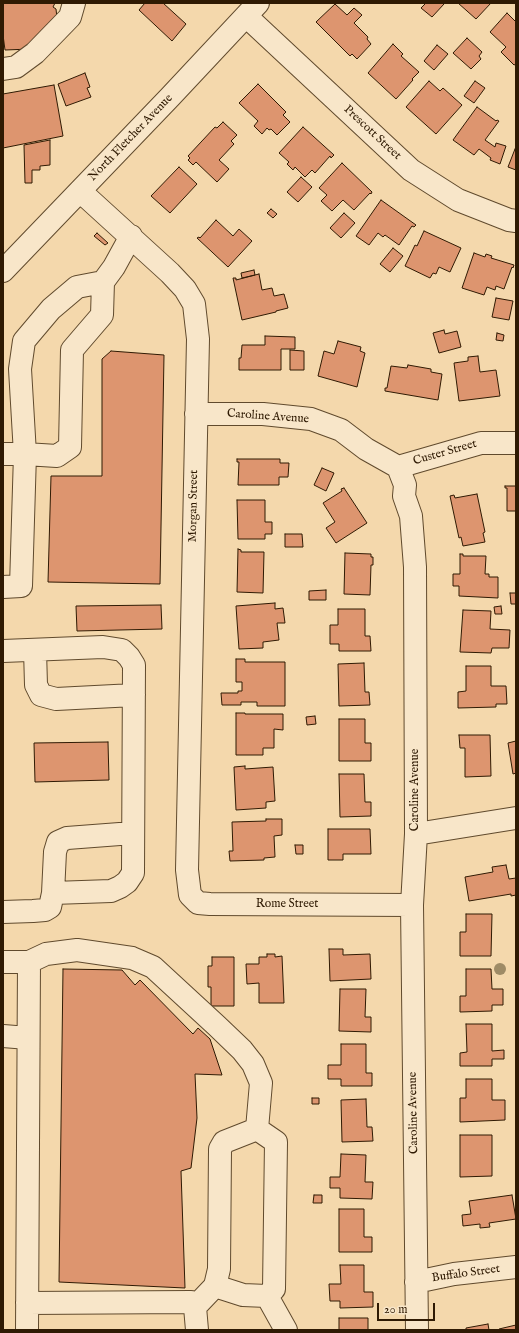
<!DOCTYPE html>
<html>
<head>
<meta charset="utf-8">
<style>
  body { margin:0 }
  #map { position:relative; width:519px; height:1333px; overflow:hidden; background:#f4d8ac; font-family:"IM FELL English",serif }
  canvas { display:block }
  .frame { position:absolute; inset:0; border:4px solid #2f1a03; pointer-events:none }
  .scale { position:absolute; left:377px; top:1303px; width:58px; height:18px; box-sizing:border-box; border:2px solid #2f1a03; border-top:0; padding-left:5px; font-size:12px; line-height:14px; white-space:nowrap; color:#2f1a03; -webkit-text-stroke:3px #f8e6c9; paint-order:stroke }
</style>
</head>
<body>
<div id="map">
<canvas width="519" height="1333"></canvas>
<div class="frame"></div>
<div class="scale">20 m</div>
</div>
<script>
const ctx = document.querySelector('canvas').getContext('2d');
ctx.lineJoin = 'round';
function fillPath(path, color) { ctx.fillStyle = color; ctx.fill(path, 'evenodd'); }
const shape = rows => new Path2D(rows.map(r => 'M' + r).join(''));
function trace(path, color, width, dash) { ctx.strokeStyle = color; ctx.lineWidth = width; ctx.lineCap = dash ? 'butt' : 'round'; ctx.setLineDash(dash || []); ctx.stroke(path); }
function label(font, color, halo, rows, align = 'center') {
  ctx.font = font + ' "IM FELL English",serif'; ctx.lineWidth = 3; ctx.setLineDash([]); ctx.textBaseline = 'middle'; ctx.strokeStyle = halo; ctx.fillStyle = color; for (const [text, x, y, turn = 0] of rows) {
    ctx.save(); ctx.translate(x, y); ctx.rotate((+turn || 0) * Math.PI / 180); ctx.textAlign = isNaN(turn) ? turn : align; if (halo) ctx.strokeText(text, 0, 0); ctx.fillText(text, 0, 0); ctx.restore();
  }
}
const building = shape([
  [3,3,55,3,53,7,56,9,57,18,31,49,5,50,3,35,3,3],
  [145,3,163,3,186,24,172,41,139,10,145,3],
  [426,3,443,3,444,4,432,17,421,8,426,3],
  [458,3,491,3,476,19,458,3],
  [335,4,347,15,354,8,362,15,354,23,368,37,367,39,371,44,357,59,352,54,350,56,316,22,335,4],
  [507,13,516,22,516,64,514,65,501,52,506,47,490,32,507,13],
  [467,38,482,52,479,56,481,59,471,69,453,53,467,38],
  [393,44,403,54,401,56,419,72,412,79,413,80,396,99,368,73,393,44],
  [437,45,448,54,434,70,424,61,437,45],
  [85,73,90,87,87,88,91,97,66,106,58,84,85,73],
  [429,81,440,91,443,88,462,105,436,134,406,107,429,81],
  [475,81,485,88,474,103,464,96,475,81],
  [258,84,286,112,283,115,290,122,277,135,271,129,269,130,267,128,262,134,254,126,258,121,239,103,258,84],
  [54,85,63,136,3,148,3,94,54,85],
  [477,107,496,121,497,120,499,121,485,140,495,147,496,143,506,146,500,164,490,160,491,158,479,149,474,155,453,140,477,107],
  [223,122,237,135,231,141,234,144,219,160,229,169,217,182,196,162,193,165,188,160,190,158,188,156,215,127,217,128,223,122],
  [303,127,334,155,331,158,330,156,315,173,312,170,305,177,295,167,293,170,287,164,289,162,279,153,303,127],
  [50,140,50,165,40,166,40,170,32,170,32,183,25,183,24,145,50,140],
  [515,149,516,149,516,170,508,167,515,149],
  [342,163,372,192,371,194,370,193,354,210,343,200,332,211,321,201,327,195,319,188,342,163],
  [179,167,197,184,170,213,151,196,179,167],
  [301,177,312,187,298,202,287,192,301,177],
  [381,200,416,225,414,227,412,226,399,245,385,235,383,237,378,233,369,245,356,236,381,200],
  [271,209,277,214,273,218,267,213,271,209],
  [344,213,355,223,341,238,330,228,344,213],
  [216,220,233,236,239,229,252,241,228,267,197,238,199,237,200,238,216,220],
  [424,231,461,248,450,272,439,267,436,274,433,273,430,278,405,266,415,245,417,246,424,231],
  [97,233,108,243,105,245,94,236,97,233],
  [393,248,403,256,390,272,380,264,393,248],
  [474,253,485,257,486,254,492,256,491,258,514,265,513,268,512,267,504,289,496,286,495,290,487,287,484,295,462,288,474,253],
  [254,270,255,275,242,278,241,273,254,270],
  [259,274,262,290,272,288,274,296,284,294,288,308,276,311,276,312,242,320,233,278,236,278,236,280,259,274],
  [496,298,513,301,509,320,492,317,496,298],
  [444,330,445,334,457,331,461,347,439,353,433,333,444,330],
  [497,333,504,335,503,341,496,340,497,333],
  [265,336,295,337,295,349,281,349,281,370,239,370,239,358,241,358,242,345,265,345,265,336],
  [338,341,361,347,360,351,365,353,357,387,318,376,324,351,334,354,338,341],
  [290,350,304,351,304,370,290,370,290,350],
  [111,351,164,355,160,584,48,582,51,476,102,476,102,359,111,351],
  [478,356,480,372,496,370,500,396,459,401,454,363,468,361,468,357,478,356],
  [408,365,431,369,431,372,442,374,438,400,385,391,385,388,387,388,391,366,407,368,408,365],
  [237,459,280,459,280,463,289,463,288,477,279,477,279,485,238,485,239,462,237,462,237,459],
  [322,468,334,473,326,491,314,485,322,468],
  [505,486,516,486,516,511,507,511,507,488,505,488,505,486],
  [344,488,367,523,336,543,326,528,335,522,323,503,342,491,341,489,344,488],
  [477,494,485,532,483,533,485,542,463,546,461,537,459,538,450,496,454,495,455,498,477,494],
  [237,500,265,500,265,522,272,522,272,534,265,534,265,539,238,539,237,500],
  [285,534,302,534,303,547,285,547,285,534],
  [238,549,241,550,241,552,264,552,263,593,237,592,238,549],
  [345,553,371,554,371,557,373,557,373,565,371,565,370,595,344,594,345,553],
  [460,554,463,554,463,556,486,556,485,574,489,574,489,577,498,577,498,598,459,596,459,586,453,586,453,574,460,574,460,554],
  [326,590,326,600,309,600,309,591,326,590],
  [510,593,516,593,516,604,511,604,510,593],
  [275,603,275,609,283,608,285,623,277,623,279,640,263,642,263,648,239,649,236,606,275,603],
  [161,605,162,629,77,631,76,606,161,605],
  [501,606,502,614,495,614,494,607,501,606],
  [338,609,365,609,365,636,370,636,371,651,339,651,339,644,330,644,330,625,338,625,338,609],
  [463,610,491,611,490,629,510,630,509,648,492,648,491,653,460,652,463,610],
  [236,659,245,659,245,662,285,662,285,706,257,706,257,702,241,702,241,705,222,705,221,693,238,693,238,691,242,691,242,682,236,682,236,659],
  [364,663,365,692,369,692,370,705,339,706,338,664,364,663],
  [466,666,491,666,491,686,506,686,507,704,496,704,496,707,458,708,458,692,466,691,466,666],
  [236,713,245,713,245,714,283,714,283,730,274,729,274,748,263,748,263,755,236,755,236,713],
  [315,716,316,724,307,725,306,717,315,716],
  [339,719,365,719,365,743,371,743,371,761,339,761,339,719],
  [459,735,490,735,491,776,465,777,465,748,460,748,459,735],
  [516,741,516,773,513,774,508,743,516,741],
  [108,742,109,780,35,782,34,743,108,742],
  [245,766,245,769,273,767,275,801,266,802,266,808,236,810,234,767,245,766],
  [339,774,364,774,365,802,371,802,371,816,340,817,339,774],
  [266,819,282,819,282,835,274,836,275,857,264,858,264,860,230,861,229,851,233,851,232,822,266,821,266,819],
  [328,829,370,829,371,854,343,854,343,860,328,860,328,829],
  [295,845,303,845,303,854,296,854,295,845],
  [506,865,509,879,516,878,516,895,511,896,511,894,469,901,465,877,493,872,492,867,506,865],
  [466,914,492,914,491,956,460,956,460,932,466,932,466,914],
  [329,949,343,949,343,955,370,954,371,979,330,981,329,949],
  [267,954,275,954,275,957,282,956,284,1003,259,1003,259,983,247,984,246,964,259,964,259,957,267,957,267,954],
  [212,957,234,957,234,1006,211,1006,211,987,208,987,208,966,212,966,212,957],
  [63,969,122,970,135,985,140,980,193,1034,198,1028,210,1039,222,1075,195,1074,197,1118,191,1168,181,1171,185,1288,59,1282,63,969],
  [466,969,491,969,492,989,503,989,503,1005,492,1005,492,1011,460,1012,460,996,466,996,466,969],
  [340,989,366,989,365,1017,371,1017,371,1032,339,1031,340,989],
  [466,1024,492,1024,492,1051,504,1050,504,1059,492,1059,492,1066,460,1066,460,1053,467,1052,466,1024],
  [341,1044,366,1044,366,1073,372,1073,372,1086,341,1086,341,1079,328,1079,328,1065,341,1065,341,1044],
  [466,1079,492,1079,492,1100,505,1100,505,1120,460,1122,460,1098,466,1098,466,1079],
  [312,1098,319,1098,319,1104,312,1104,312,1098],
  [366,1099,367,1127,372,1127,373,1141,342,1142,341,1100,366,1099],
  [460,1135,492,1135,492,1176,460,1177,460,1135],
  [341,1154,366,1155,365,1182,373,1182,372,1199,340,1198,340,1188,330,1188,330,1177,340,1177,341,1154],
  [314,1195,322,1195,322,1203,313,1203,314,1195],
  [512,1195,516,1219,489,1223,490,1227,480,1228,480,1224,463,1226,462,1215,471,1214,469,1201,512,1195],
  [339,1209,364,1209,364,1237,372,1237,372,1252,339,1252,339,1209],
  [340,1265,364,1265,364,1292,373,1292,373,1307,340,1308,340,1301,330,1301,329,1284,341,1284,340,1265],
  [339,1318,368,1318,368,1330,339,1330,339,1318],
  [488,1324,489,1330,466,1330,466,1328,488,1324],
  [516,1325,516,1330,499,1330,499,1329,516,1325]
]);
fillPath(building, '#dd956f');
trace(building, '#2f1a03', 1);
const minor = shape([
  [246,16,411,170,458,200,509,220,516,221],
  [3,69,16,67,35,53,70,17,74,3],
  [80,191,170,273,185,289,194,304,198,339,187,870,190,895,198,903,210,904,412,905],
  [3,271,170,97,258,3],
  [196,414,263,414,311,419,341,430,366,449,398,467,405,485,404,496,411,516,415,567,416,834,412,905,417,1330],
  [3,454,25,454,57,456,70,447,72,350,102,315,103,282,114,267,131,236],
  [398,467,481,443,516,443],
  [3,587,21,586,25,454,20,369,24,341,51,309,77,287,103,282],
  [35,650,36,685,41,695,56,699,134,695],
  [3,651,103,647,122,650,129,657,134,665,133,873,127,882,120,887,111,891,53,893],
  [416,834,516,818],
  [3,912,33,911,45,910,50,907,53,893,55,852,58,842,67,838,133,833],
  [3,962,29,962,46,954,77,950,132,958,153,967,217,1026,242,1050,253,1064,261,1083,257,1129],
  [3,1036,28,1038],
  [416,1282,454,1274,516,1267],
  [267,1296,286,1330],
  [27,1303,191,1302,195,1307,197,1330],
  [195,1307,215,1286,219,1269,220,1149,224,1142,257,1129,276,1142,274,1289,267,1296,243,1295,215,1286],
  [27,1330,29,962]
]);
trace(minor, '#604a2d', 24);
trace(minor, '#f8e6c9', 22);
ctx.fillStyle = '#9e8b66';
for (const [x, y] of [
  [500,969]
]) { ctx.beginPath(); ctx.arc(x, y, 6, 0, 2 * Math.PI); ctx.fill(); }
label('12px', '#2f1a03', '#f8e6c9', [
  ["Prescott Street",372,133,43],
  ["North Fletcher Avenue",131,138,-46],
  ["Caroline Avenue",268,417,4],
  ["Custer Street",445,453,-16],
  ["Morgan Street",194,506,-89],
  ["Caroline Avenue",416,790,-90],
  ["Rome Street",287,905],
  ["Caroline Avenue",414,1113,-91],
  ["Buffalo Street",466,1274,-8]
]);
</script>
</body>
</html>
